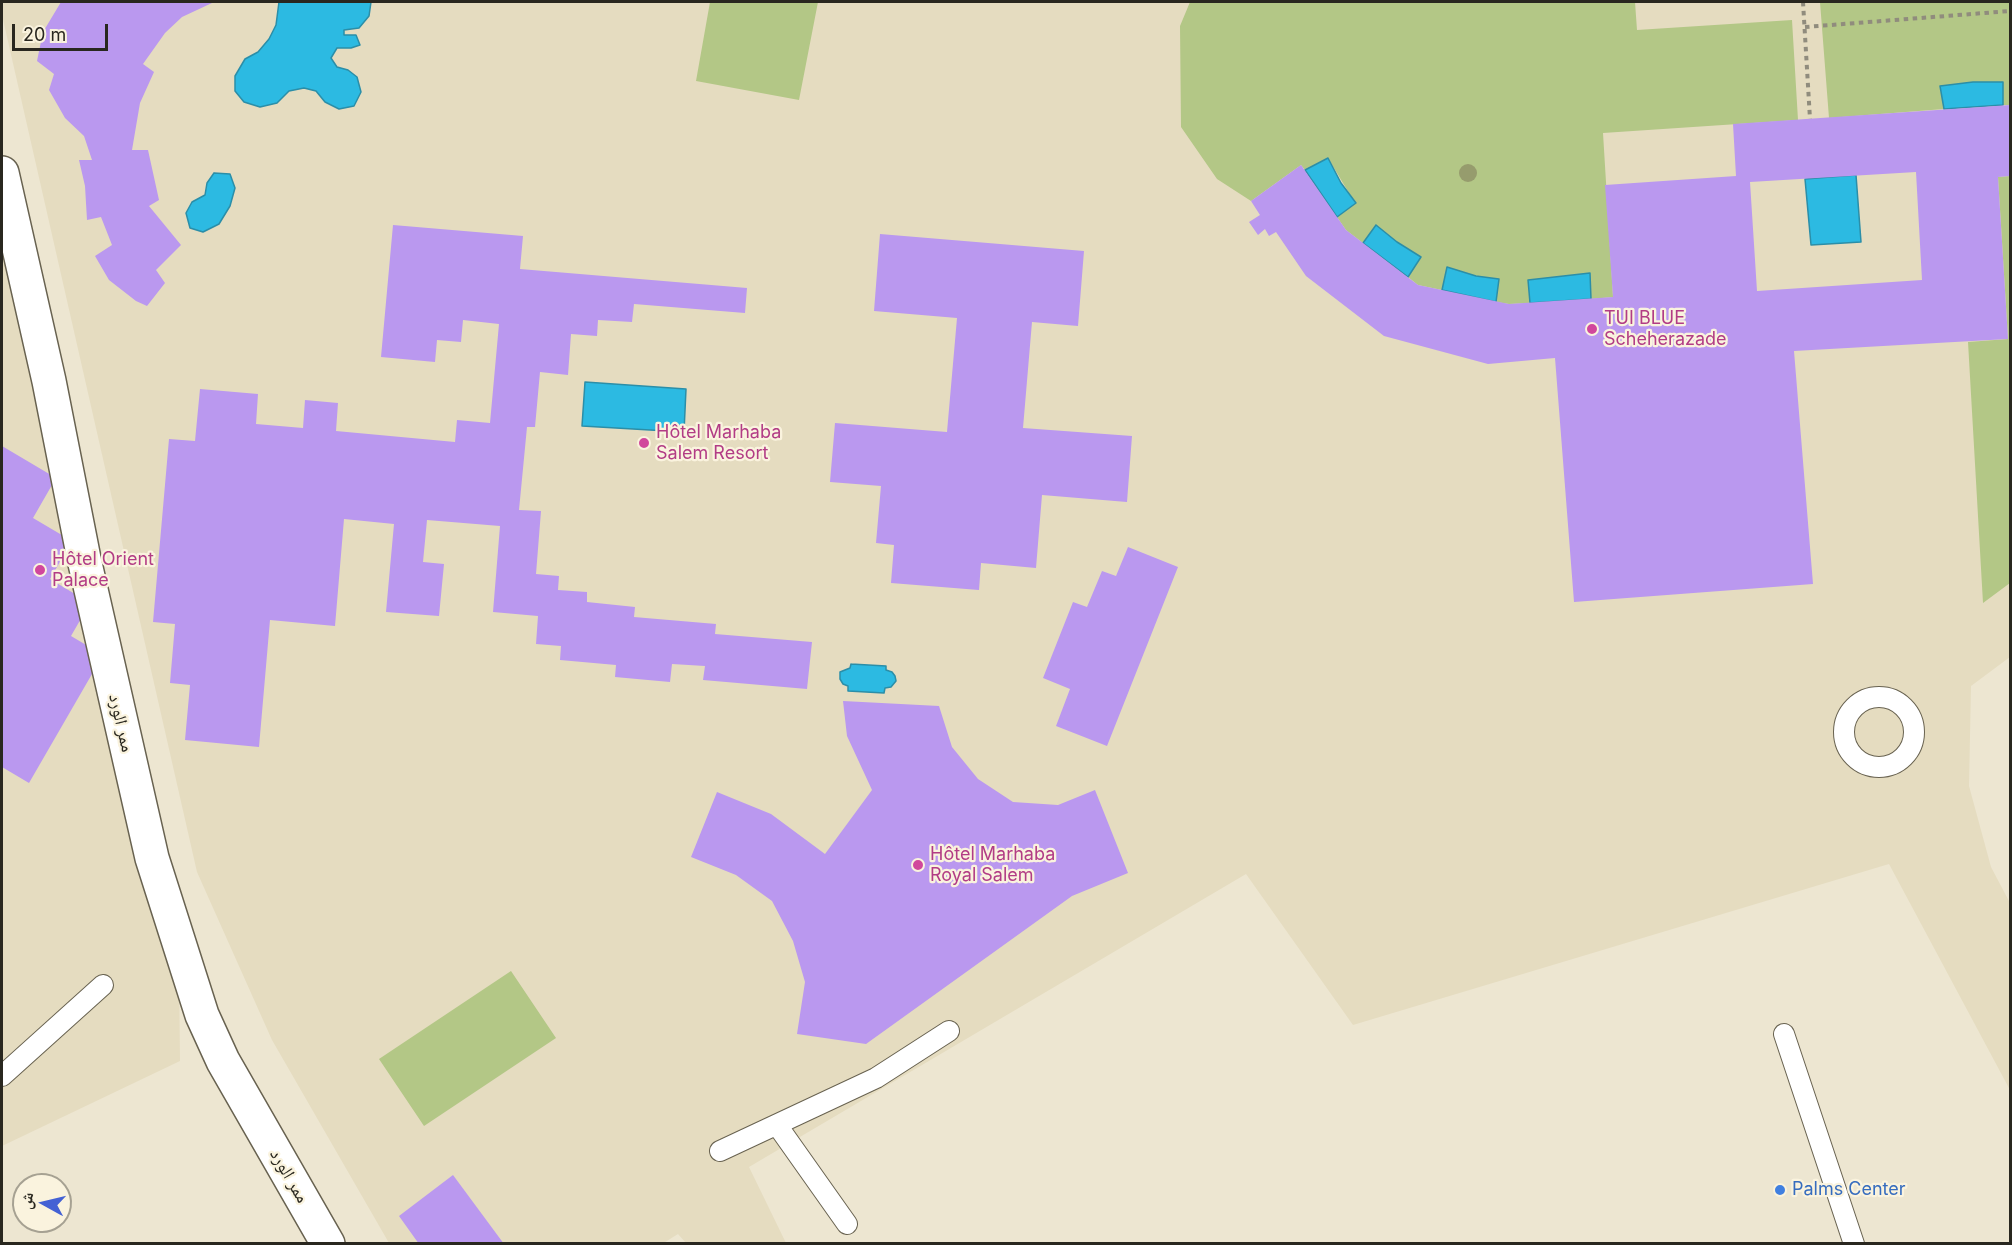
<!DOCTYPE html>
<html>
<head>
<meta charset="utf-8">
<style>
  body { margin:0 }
  #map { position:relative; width:2012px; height:1245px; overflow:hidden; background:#ede6d1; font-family:Inter,"Noto Naskh Arabic",sans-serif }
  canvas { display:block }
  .frame { position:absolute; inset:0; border:3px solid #29271f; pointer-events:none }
  .north { position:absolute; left:12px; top:1173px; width:60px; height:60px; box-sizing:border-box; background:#faf3de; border:2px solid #a6a192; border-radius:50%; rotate:278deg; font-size:16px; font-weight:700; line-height:24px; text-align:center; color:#29271f }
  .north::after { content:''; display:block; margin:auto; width:21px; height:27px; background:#4461d4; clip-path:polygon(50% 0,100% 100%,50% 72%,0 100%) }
  .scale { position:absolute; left:12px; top:24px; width:96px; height:27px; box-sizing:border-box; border:3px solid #29271f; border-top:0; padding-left:8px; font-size:18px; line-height:21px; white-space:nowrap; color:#29271f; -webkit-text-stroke:4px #faf3de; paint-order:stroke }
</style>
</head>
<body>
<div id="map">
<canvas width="2012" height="1245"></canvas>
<div class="frame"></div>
<div class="north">ش</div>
<div class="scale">20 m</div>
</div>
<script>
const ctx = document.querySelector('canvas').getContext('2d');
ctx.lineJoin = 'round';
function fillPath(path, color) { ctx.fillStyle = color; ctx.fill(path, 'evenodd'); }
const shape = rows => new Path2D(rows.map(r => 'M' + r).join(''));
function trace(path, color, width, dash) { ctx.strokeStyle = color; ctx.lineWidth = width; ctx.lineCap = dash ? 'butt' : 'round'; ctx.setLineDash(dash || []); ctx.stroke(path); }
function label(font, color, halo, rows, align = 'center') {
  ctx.font = font + ' Inter,"Noto Naskh Arabic",sans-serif'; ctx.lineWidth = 4.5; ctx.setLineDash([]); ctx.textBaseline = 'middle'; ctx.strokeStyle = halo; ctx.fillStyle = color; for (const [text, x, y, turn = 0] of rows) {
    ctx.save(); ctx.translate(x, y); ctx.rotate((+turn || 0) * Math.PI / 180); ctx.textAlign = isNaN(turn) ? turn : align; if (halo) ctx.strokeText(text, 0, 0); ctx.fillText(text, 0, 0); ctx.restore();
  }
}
fillPath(shape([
  [2,2,2010,2,2010,657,1971,686,1969,786,1991,867,2010,903,2010,1090,1889,864,1353,1025,1246,874,749,1167,786,1243,686,1243,678,1234,662,1244,389,1243,272,1040,197,872,2,15],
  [2,225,179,970,180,1061,2,1146]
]), '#e5dcc0');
fillPath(shape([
  [710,2,818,2,799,100,696,81],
  [1190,2,1635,2,1637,30,1792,20,1798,120,1603,133,1613,297,1591,299,1589,273,1529,280,1530,303,1509,304,1496,302,1498,279,1476,276,1447,268,1442,290,1418,285,1408,277,1420,256,1397,242,1376,225,1363,243,1346,230,1337,217,1355,203,1328,158,1305,170,1301,165,1251,201,1217,179,1181,127,1180,26],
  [1820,2,2010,2,2010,105,2003,105,2003,82,1940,87,1944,109,1829,118],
  [2010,176,2010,583,1983,603,1968,342,2008,339,1998,177],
  [511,971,556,1038,424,1126,379,1059]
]), '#b3c786');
const water = shape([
  [279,2,371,2,369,16,359,28,344,30,344,35,356,35,360,45,351,48,337,48,331,58,337,67,348,70,357,77,361,92,354,106,339,109,325,102,316,91,304,88,289,91,277,103,260,107,244,102,235,91,235,76,245,59,258,52,269,39,276,25,279,2],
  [1973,82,2003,82,2003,105,1944,109,1940,86,1973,82],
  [1328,158,1341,183,1356,203,1337,217,1305,170,1328,158],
  [214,173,230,174,235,188,230,206,219,224,203,232,190,228,186,213,192,202,205,195,207,183,214,173],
  [1856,175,1861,242,1811,245,1805,179,1856,175],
  [1376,225,1397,242,1421,257,1408,277,1363,243,1376,225],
  [1447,267,1476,276,1499,279,1496,302,1442,290,1447,267],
  [1590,273,1591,299,1530,303,1528,280,1590,273],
  [585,382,686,389,684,432,582,426,585,382],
  [851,664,886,666,886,670,892,672,895,676,896,681,891,687,885,688,884,693,848,691,848,686,843,684,840,679,840,672,850,668,851,664]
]);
fillPath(water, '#2cbae2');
trace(water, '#2b8ea8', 1.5);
fillPath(shape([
  [61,2,211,2,212,3,182,17,165,33,143,64,154,72,140,103,132,150,148,150,159,200,149,206,181,245,156,270,165,283,147,306,136,301,109,280,95,256,112,245,101,217,87,220,85,186,79,160,92,160,84,136,65,118,49,90,54,74,37,61,43,32],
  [2010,105,2010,176,1998,177,2008,339,1794,351,1813,584,1574,602,1555,358,1488,364,1384,336,1306,276,1276,232,1269,236,1265,229,1258,235,1249,222,1260,215,1251,201,1301,165,1346,230,1418,285,1509,304,1613,297,1605,185,1736,176,1733,124],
  [1916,172,1922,280,1757,291,1750,182],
  [393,225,523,236,520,269,747,288,745,313,634,304,632,322,598,320,597,336,571,334,568,375,540,372,535,427,527,427,519,510,541,511,536,574,559,576,558,590,587,592,587,602,635,607,634,617,716,624,715,634,812,642,807,689,703,680,705,666,672,664,670,682,615,677,616,665,560,660,561,646,536,644,538,616,493,612,500,526,427,520,423,562,444,564,439,616,386,612,394,524,344,519,335,626,270,620,259,747,185,740,190,685,170,683,175,624,153,622,169,439,195,441,200,389,258,394,256,424,303,428,305,400,338,403,336,431,455,442,457,420,490,423,499,324,463,320,461,342,437,340,435,362,381,357],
  [880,234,1084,251,1078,326,1032,322,1023,428,1132,436,1127,502,1042,495,1036,568,981,563,979,590,891,583,894,545,876,543,881,486,830,482,835,423,947,432,957,318,874,311],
  [2,446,56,478,33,518,72,541,50,579,90,603,71,636,103,655,29,783,2,767],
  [1128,547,1178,567,1107,746,1056,726,1070,689,1043,678,1073,602,1087,607,1102,571,1116,576],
  [843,701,939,706,952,747,978,779,1013,802,1058,805,1095,790,1128,873,1072,896,866,1044,797,1034,805,982,793,941,772,901,736,875,691,857,717,792,771,814,825,854,872,790,847,736],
  [453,1175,504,1244,419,1244,399,1216]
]), '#ba98ef');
const service = shape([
  '1844 732a35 35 0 1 1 70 0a35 35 0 1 1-70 0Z',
  [1784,1034,1854,1244],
  [2,1076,103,985],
  [777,1125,847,1224],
  [720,1151,876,1078,949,1031]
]);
const minor = shape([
  [2,173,49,381,84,559,152,858,202,1015,223,1061,328,1244]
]);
trace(service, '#686250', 22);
trace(minor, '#686250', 36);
trace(shape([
  [1803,2,1810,119],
  [1805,27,2010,11]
]), '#908c7d', 4, [4.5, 4.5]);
trace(service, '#fff', 20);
trace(minor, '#fff', 33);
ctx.fillStyle = '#969c6d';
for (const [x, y] of [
  [1468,173]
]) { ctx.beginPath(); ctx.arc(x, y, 9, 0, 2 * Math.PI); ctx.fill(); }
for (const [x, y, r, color] of [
  [1592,329,6,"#d1479c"],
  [644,443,6,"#d1479c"],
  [40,570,6,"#d1479c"],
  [918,865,6,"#d1479c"],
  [1780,1190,6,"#3f7fe0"]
]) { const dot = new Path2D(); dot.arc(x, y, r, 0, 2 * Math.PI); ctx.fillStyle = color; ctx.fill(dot); trace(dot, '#faf3de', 2); }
label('18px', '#b23c85', '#faf3de', [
  ["TUI BLUE",1604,319],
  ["Scheherazade",1604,340],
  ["Hôtel Marhaba",656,433],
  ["Salem Resort",656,454],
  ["Hôtel Orient",52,560],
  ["Palace",52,581],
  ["Hôtel Marhaba",930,855],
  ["Royal Salem",930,876]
], 'left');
label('18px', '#29271f', '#faf3de', [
  ["ممر الورد",121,723,77],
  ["ممر الورد",289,1176,60]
]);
label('18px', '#366cbe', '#faf3de', [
  ["Palms Center",1792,1190]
], 'left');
</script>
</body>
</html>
